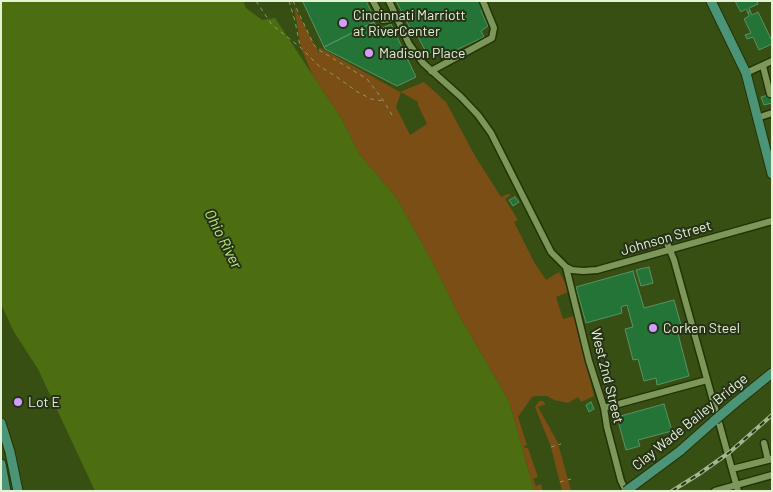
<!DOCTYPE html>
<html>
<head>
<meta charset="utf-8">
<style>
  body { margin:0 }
  #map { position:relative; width:773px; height:492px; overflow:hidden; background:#384f13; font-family:Barlow,sans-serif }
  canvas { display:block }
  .frame { position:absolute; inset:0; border:2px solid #e4f3d3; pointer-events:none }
</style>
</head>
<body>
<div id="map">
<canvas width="773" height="492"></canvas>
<div class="frame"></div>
</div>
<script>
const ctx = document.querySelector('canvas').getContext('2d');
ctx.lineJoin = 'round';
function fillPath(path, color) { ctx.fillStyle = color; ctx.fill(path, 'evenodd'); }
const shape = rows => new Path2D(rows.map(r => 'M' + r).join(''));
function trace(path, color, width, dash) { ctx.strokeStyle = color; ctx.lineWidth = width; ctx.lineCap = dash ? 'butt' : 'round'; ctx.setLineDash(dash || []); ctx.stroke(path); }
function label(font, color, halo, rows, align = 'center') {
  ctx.font = font + ' Barlow,sans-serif'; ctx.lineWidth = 4; ctx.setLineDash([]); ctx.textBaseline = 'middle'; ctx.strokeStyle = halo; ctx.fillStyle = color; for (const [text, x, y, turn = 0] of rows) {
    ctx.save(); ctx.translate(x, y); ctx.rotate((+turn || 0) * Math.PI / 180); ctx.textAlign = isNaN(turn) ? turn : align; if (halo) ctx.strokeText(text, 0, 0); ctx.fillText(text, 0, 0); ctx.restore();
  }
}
fillPath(shape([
  [294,6,319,53,319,47,400,92,424,82,446,102,475,156,501,197,508,194,511,195,505,199,518,220,514,222,534,262,546,280,559,272,565,282,568,292,556,297,563,319,574,316,594,396,581,402,578,397,568,403,554,400,547,396,535,396,532,397,518,417,527,445,524,446,525,448,528,448,538,477,533,479,536,486,541,484,543,491,534,491,509,401,457,312,434,265,396,197,360,155,343,121,312,74,301,48],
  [401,92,418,102,418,105,427,124,410,135,396,107],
  [539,401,543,401,546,404,538,407,558,443,571,491,562,491,551,447,535,407]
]), '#7a4e14');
fillPath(shape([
  [1,1,243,1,246,8,262,20,275,18,343,121,360,155,396,197,434,265,457,312,509,401,534,491,95,491,38,369,14,332,1,304]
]), '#4d6e10');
const building = shape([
  [305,1,366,1,376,21,324,47,303,2,305,1],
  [396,1,479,1,483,10,481,11,488,26,481,31,484,37,441,57,437,49,427,54,413,27,410,28,396,1],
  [735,1,757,1,758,4,749,8,750,11,748,13,746,9,741,12,735,1],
  [750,11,752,15,758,12,772,41,772,44,759,50,753,37,747,39,745,35,751,33,744,19,749,16,748,13,750,11],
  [374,22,378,30,391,24,416,77,397,86,325,49,324,47,374,22],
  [772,94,772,103,764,105,761,97,772,94],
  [515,197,519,202,513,206,509,200,515,197],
  [649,267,653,283,641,286,636,270,649,267],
  [633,271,644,308,674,300,681,325,676,326,689,376,657,385,656,378,644,381,638,359,633,360,625,329,633,327,627,305,621,307,622,313,586,323,576,287,633,271],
  [591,402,594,409,589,412,586,405,591,402],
  [664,404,672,431,638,440,640,446,626,450,617,417,664,404]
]);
fillPath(building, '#247438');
trace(building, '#5b9163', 1);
const minor = shape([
  [373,1,383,20,391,19,396,16],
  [389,1,409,44,423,63,461,97,478,115,491,133,551,252,566,267,572,270,583,271,597,270,772,221],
  [763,66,770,94],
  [431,71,492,38,494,28,483,1],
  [746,73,772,61],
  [757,118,772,113],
  [665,238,674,260,738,491],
  [566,267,589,361,604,408,607,427,621,481,626,491],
  [604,408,707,380],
  [764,443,768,460],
  [732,469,772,459],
  [715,491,772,475]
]);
const major = shape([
  [711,1,746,73,772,174],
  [735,403,772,373],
  [1,423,10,452,18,491],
  [680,451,715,420],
  [1,464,6,491]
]);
trace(minor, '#223305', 9);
trace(major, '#223305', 11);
trace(shape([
  [256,1,272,25,300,47,319,66,337,77,356,91,371,99,384,101],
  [289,1,295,21,300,46],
  [293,1,314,45,319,50,367,79,383,100,392,115],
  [551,447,561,444],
  [560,482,571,479]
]), '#889b6c', 1, [4, 4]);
trace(minor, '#7d975b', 6);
trace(major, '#4c9478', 9);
const rail = shape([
  [672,491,699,474,730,452,772,415]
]);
trace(rail, '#a4b68b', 4);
trace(rail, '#263118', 2, [5.5]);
const majorBridge = shape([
  [715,420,735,403],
  [626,491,680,451]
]);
trace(majorBridge, '#223305', 11, []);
trace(majorBridge, '#4c9478', 9);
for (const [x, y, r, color] of [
  [343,23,5,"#d19dfe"],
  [369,53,5,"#d19dfe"],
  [653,328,5,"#d19dfe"],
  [18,402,5,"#d19dfe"]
]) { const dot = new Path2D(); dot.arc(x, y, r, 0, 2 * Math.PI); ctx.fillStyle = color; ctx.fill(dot); trace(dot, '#263118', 2); }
label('14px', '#e4f3d3', '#263118', [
  ["Cincinnati Marriott",353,15],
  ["at RiverCenter",353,31],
  ["Madison Place",379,53],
  ["Corken Steel",663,328],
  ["Lot E",28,402]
], 'left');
label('14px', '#e4f3d3', '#263118', [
  ["Johnson Street",666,238,-16],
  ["West 2nd Street",607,376,76],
  ["Clay Wade Bailey Bridge",690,422,-39]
]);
label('italic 15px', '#bded7b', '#263118', [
  ["Ohio River",223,239,63]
]);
</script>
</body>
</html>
